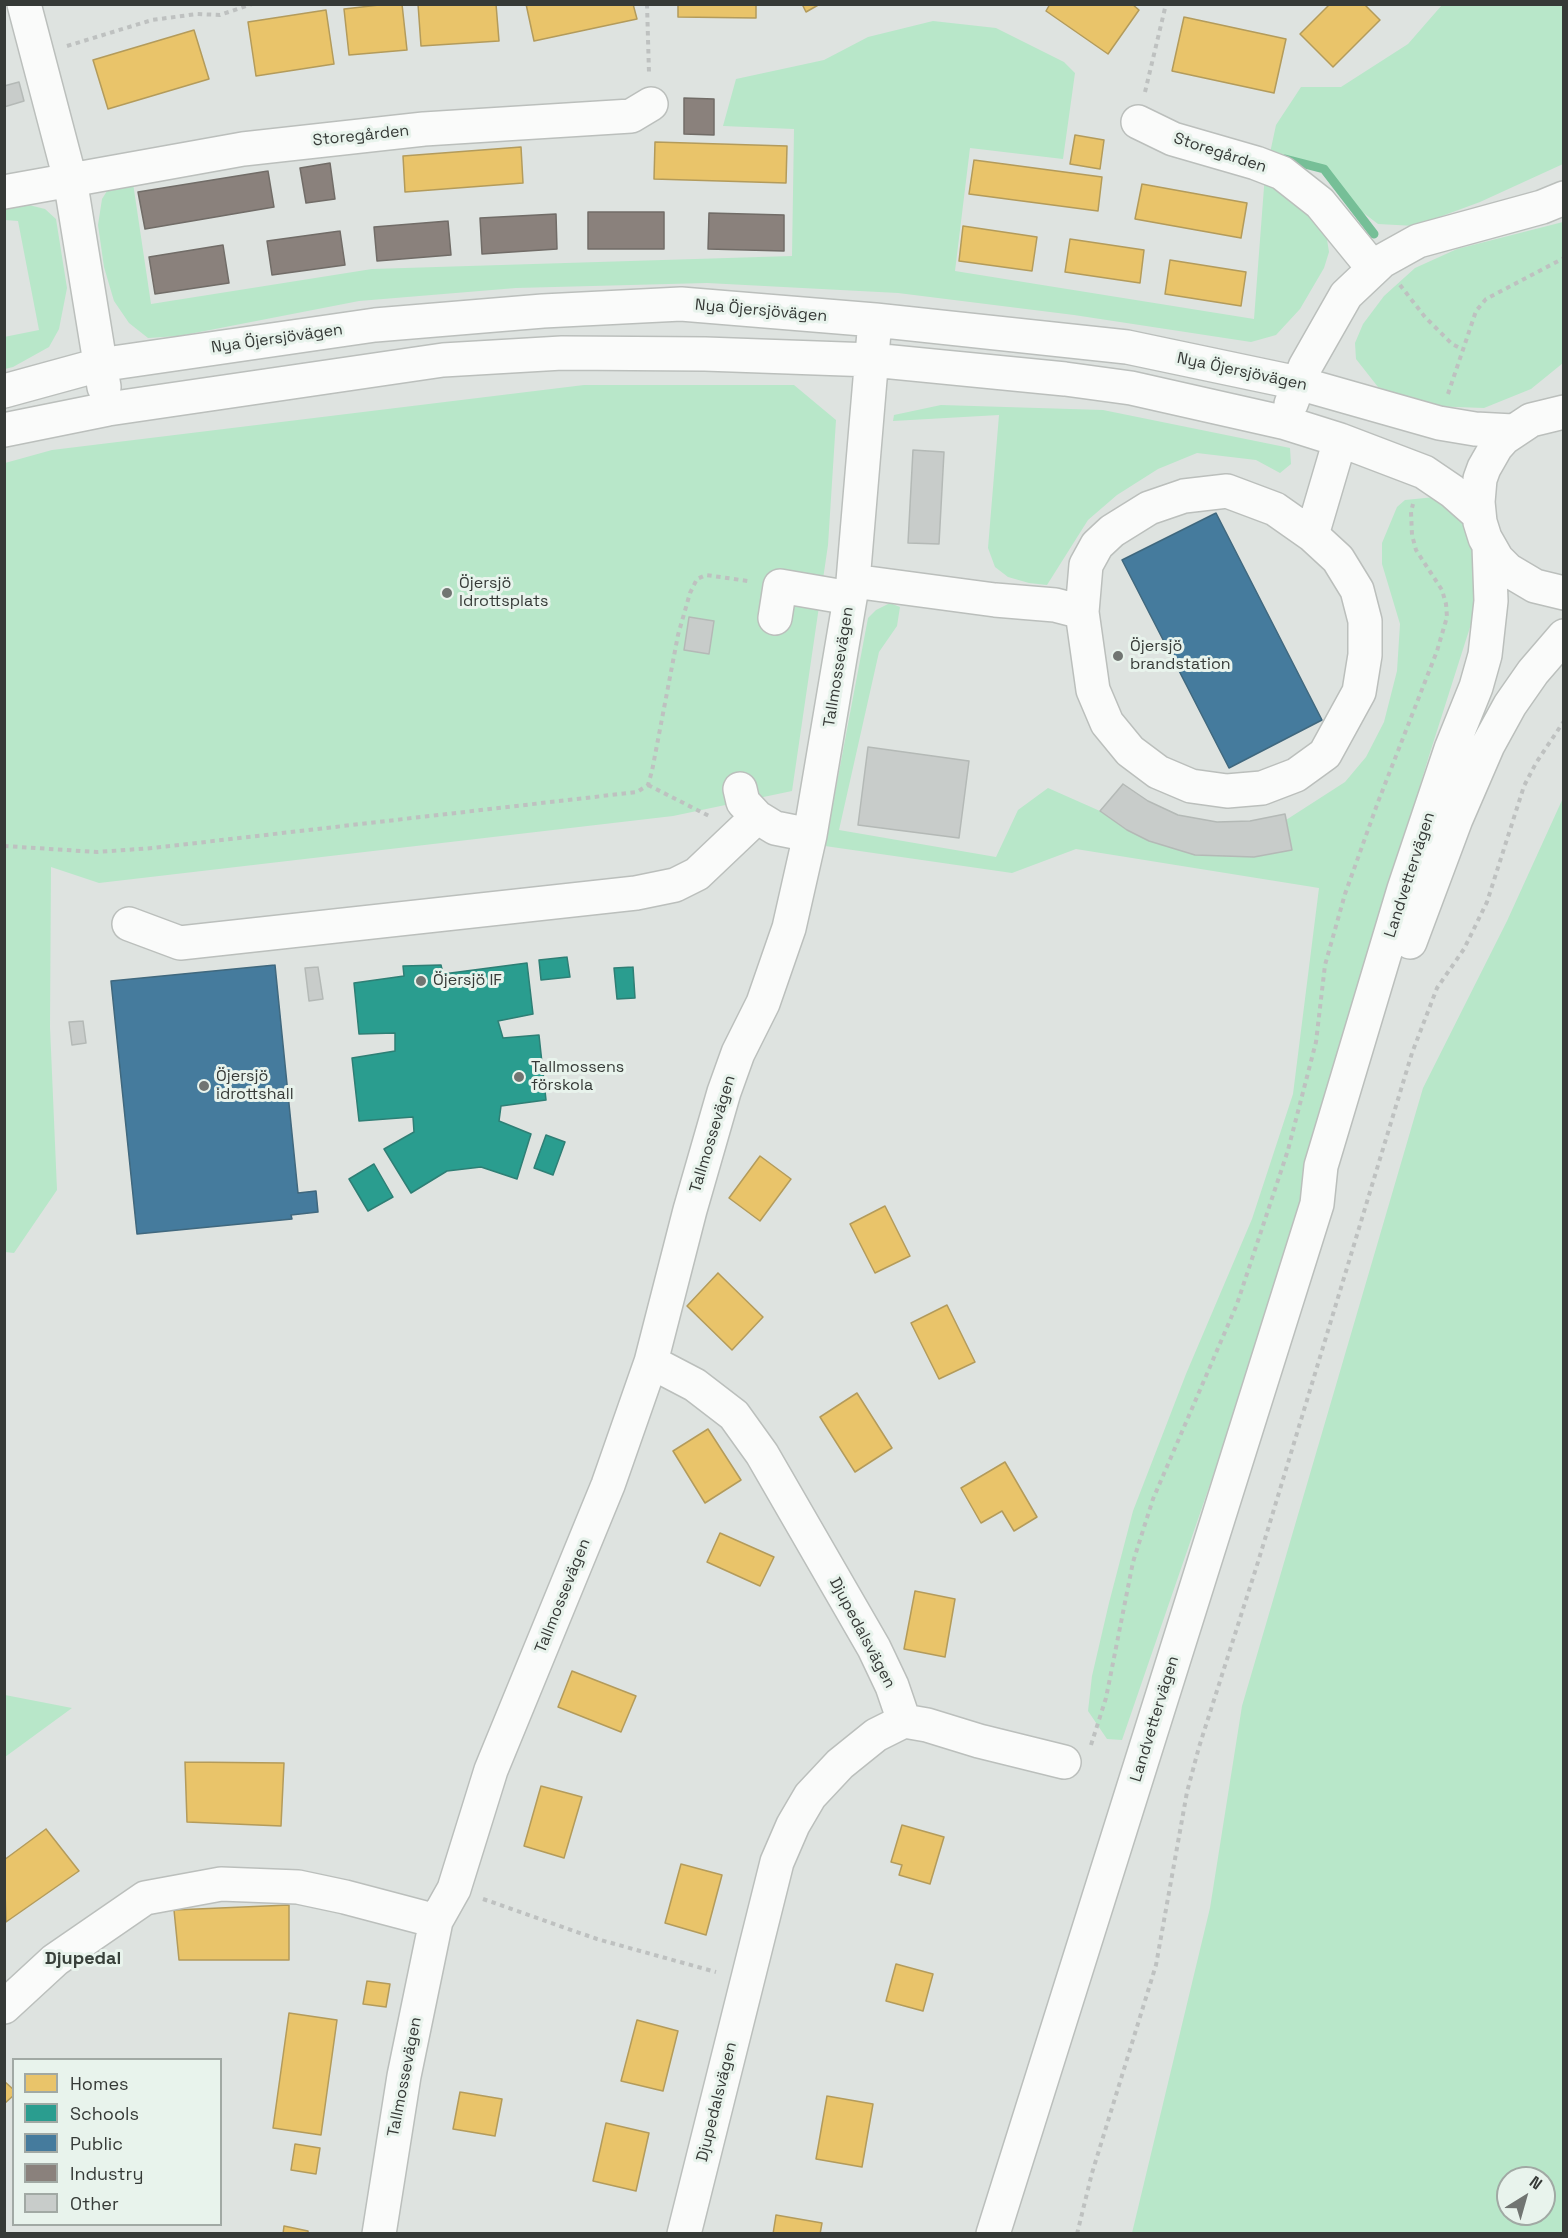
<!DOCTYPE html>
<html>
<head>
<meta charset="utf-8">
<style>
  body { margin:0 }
  #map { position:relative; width:1568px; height:2238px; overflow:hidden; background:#dee3e0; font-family:"Space Grotesk",sans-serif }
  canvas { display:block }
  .frame { position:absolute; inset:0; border:6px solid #363a37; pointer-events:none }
  .legend { position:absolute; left:12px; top:2058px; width:210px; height:168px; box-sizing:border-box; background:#e8f3ec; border:2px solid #a1a9a4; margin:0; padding:8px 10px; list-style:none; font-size:18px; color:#363a37 }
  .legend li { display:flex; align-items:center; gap:12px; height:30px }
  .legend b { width:30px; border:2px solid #a1a9a4 }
  .north { position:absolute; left:1496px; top:2166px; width:60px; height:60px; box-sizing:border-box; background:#e8f3ec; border:2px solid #a1a9a4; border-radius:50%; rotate:37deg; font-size:16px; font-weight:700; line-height:24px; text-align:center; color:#363a37 }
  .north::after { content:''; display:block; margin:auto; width:21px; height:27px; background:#717572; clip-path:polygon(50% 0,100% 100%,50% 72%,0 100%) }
</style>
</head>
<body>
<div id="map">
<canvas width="1568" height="2238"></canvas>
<div class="frame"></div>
<ul class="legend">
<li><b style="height:16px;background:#e9c46a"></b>Homes</li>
<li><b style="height:16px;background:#2a9d8f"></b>Schools</li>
<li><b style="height:16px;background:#457b9d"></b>Public</li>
<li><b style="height:16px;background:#8a817c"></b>Industry</li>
<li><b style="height:16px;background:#c8ccca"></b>Other</li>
</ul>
<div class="north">N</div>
</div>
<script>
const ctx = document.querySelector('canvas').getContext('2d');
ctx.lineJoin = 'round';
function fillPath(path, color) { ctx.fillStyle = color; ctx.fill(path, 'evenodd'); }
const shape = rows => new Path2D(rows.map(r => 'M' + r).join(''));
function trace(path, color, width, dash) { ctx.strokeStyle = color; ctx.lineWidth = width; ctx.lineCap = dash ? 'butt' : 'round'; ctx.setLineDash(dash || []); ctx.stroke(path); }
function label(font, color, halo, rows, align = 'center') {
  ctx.font = font + ' "Space Grotesk",sans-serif'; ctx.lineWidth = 6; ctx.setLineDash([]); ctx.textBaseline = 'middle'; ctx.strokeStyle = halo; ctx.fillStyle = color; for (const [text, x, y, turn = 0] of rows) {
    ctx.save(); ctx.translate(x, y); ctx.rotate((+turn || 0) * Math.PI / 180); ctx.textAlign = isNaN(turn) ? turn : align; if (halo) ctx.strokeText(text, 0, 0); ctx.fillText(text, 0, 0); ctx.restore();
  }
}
fillPath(shape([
  [1442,5,1563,5,1563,164,1480,202,1415,226,1378,224,1357,208,1324,168,1270,153,1276,125,1301,87,1341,87,1408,44],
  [933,21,996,28,1064,62,1075,73,1063,159,970,148,955,271,1254,319,1265,174,1296,196,1326,233,1329,252,1324,268,1300,309,1276,335,1251,342,1074,315,898,293,707,283,516,288,359,301,179,336,148,338,129,323,114,301,104,267,98,225,102,199,112,183,133,183,151,304,372,269,792,256,794,129,723,126,736,79,824,60,868,37],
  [29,205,45,209,56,219,67,288,59,329,49,347,13,367,5,369,4,337,39,330,18,221,5,220,5,206],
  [1563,222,1563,363,1531,389,1484,408,1429,406,1378,387,1356,359,1355,343,1363,324,1384,296,1415,268,1457,249],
  [584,385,794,385,836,420,828,545,792,791,673,816,99,883,51,867,50,1027,57,1190,14,1253,5,1252,5,463,52,450],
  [941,405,1103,410,1290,448,1291,464,1280,473,1256,460,1197,453,1158,469,1117,495,1088,520,1047,585,1029,583,1008,577,995,567,988,548,999,415,893,421,894,415],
  [1435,497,1464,520,1472,542,1479,599,1428,759,1389,891,1357,1018,1250,1368,1122,1740,1107,1739,1088,1711,1092,1676,1109,1603,1133,1511,1186,1374,1252,1219,1293,1094,1319,888,1076,849,1012,873,825,846,868,618,876,610,890,603,900,607,897,626,879,652,839,830,996,857,1018,810,1048,788,1100,811,1127,830,1149,841,1195,855,1254,857,1292,850,1286,820,1345,782,1366,757,1384,722,1397,671,1400,624,1382,564,1382,543,1397,507,1405,500],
  [1563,798,1563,2233,1132,2233,1210,1908,1242,1706,1423,1088,1507,921],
  [1508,2178,1544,2178,1544,2214,1508,2214],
  [4,1695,5,1695,72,1708,5,1757]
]), '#b8e7c9');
const homes = shape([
  [388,4,402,4,407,50,349,55,344,9,388,4],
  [418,4,496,4,499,41,421,46,418,4],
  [526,4,633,4,637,19,534,41,526,4],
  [678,4,756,4,756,18,678,17,678,4],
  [802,4,820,4,806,12,802,4],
  [1050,4,1132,4,1139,10,1108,54,1046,11,1050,4],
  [1330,4,1364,4,1380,20,1333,67,1300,34,1330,4],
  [326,10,334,64,256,76,248,22,326,10],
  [1184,17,1286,39,1274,93,1172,71,1184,17],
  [194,30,209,79,108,109,93,60,194,30],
  [1075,135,1104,140,1100,169,1070,164,1075,135],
  [655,142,787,146,786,183,654,179,655,142],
  [521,147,523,183,405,192,403,156,521,147],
  [974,160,1102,177,1098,211,969,194,974,160],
  [1142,184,1247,203,1241,238,1135,219,1142,184],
  [963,226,1037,237,1032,271,959,261,963,226],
  [1070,239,1144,250,1140,283,1065,272,1070,239],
  [1170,260,1246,272,1241,306,1165,294,1170,260],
  [760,1156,791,1179,760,1221,729,1198,760,1156],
  [885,1206,910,1256,875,1273,850,1224,885,1206],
  [718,1273,763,1317,732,1350,687,1306,718,1273],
  [947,1305,975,1362,939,1379,911,1323,947,1305],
  [857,1393,892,1448,855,1472,820,1417,857,1393],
  [708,1429,741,1480,705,1503,673,1451,708,1429],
  [1005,1462,1037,1517,1014,1531,1002,1511,981,1523,961,1488,1005,1462],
  [720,1533,774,1557,760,1586,707,1562,720,1533],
  [915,1591,955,1599,945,1657,904,1649,915,1591],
  [572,1671,636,1696,621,1732,558,1707,572,1671],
  [185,1762,284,1763,281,1826,187,1822,185,1762],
  [541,1786,582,1797,564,1858,524,1846,541,1786],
  [902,1825,944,1837,930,1884,899,1875,902,1865,891,1862,902,1825],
  [46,1829,79,1871,6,1922,4,1860,46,1829],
  [681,1864,722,1875,706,1935,665,1923,681,1864],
  [289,1905,289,1960,179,1960,174,1910,289,1905],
  [896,1964,933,1974,923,2011,886,2001,896,1964],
  [367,1981,390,1984,386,2007,363,2004,367,1981],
  [289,2013,337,2020,321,2135,273,2128,289,2013],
  [637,2020,678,2031,663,2091,621,2081,637,2020],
  [4,2081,14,2090,14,2095,4,2104,4,2081],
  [460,2092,502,2099,495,2136,453,2129,460,2092],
  [827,2096,873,2104,862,2167,816,2159,827,2096],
  [606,2123,649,2133,636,2191,593,2181,606,2123],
  [295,2144,320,2148,316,2174,291,2170,295,2144],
  [776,2215,822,2223,820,2234,773,2234,776,2215],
  [284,2226,308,2231,308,2234,283,2234,284,2226]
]);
fillPath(homes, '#e9c46a');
trace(homes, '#b39b5b', 1.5);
const schools = shape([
  [567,957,570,977,541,980,539,960,567,957],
  [527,963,533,1014,498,1021,503,1038,539,1035,546,1100,501,1106,499,1121,531,1134,517,1179,481,1167,447,1171,411,1193,384,1149,414,1132,413,1117,359,1121,352,1058,395,1051,395,1033,359,1034,354,983,404,976,403,966,441,965,443,974,527,963],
  [633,967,635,998,617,999,614,968,633,967],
  [546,1135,565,1142,553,1175,534,1168,546,1135],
  [374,1164,393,1197,368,1211,349,1179,374,1164]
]);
fillPath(schools, '#2a9d8f');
trace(schools, '#2e7f75', 1.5);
const public = shape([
  [1216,513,1322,720,1229,768,1122,560,1216,513],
  [275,965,298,1193,316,1191,318,1212,291,1215,292,1219,137,1234,111,981,275,965]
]);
fillPath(public, '#457b9d');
trace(public, '#40687e', 1.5);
const industry = shape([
  [684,98,714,99,714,135,684,134,684,98],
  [330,163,335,199,306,203,300,168,330,163],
  [268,171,274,207,145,229,138,192,268,171],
  [588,212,664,212,664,249,588,249,588,212],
  [709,213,784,215,784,251,708,249,709,213],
  [556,214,557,249,482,254,480,218,556,214],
  [448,221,451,255,377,261,374,227,448,221],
  [340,231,345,265,272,275,267,241,340,231],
  [223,245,229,283,155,294,149,257,223,245]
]);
fillPath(industry, '#8a817c');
trace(industry, '#716c67', 1.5);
trace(shape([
  [1285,159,1324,169,1374,234]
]), '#76bf97', 9);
const building = shape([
  [19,82,24,101,4,107,4,86,19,82],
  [913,450,944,452,939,544,908,543,913,450],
  [689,617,714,621,709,654,684,650,689,617],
  [868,747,969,761,959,838,858,825,868,747],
  [1123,784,1148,801,1178,815,1217,822,1250,821,1285,814,1292,850,1254,857,1195,855,1149,841,1127,830,1100,811,1123,784],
  [318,967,323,999,309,1001,305,968,318,967],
  [83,1021,86,1043,72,1045,69,1022,83,1021]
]);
fillPath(building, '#c8ccca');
trace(building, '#b4b9b6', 1.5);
const minor = shape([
  [24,4,70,179,104,387],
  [1138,122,1173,139,1256,163,1282,173,1320,203,1373,268],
  [4,192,243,149,424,129,631,116,651,104],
  [4,391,99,365,375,325,543,311,681,304,875,320,1127,347,1298,383,1439,423,1475,429,1513,431],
  [1291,404,1305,367,1346,295,1382,261,1418,241,1542,207,1564,198],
  [1564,412,1531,420,1504,438,1496,447,1484,468,1480,479,1478,502,1480,522,1485,538,1497,559,1508,570,1535,586,1564,593],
  [4,430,108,409,443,360,562,353,705,354,872,360,1065,379,1131,388,1286,423,1340,440,1424,472,1452,491,1478,514],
  [1227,491,1275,509,1312,535,1338,559,1357,590,1365,621,1365,655,1359,692,1325,754,1296,775,1262,788,1227,791,1191,786,1158,772,1130,751,1107,723,1093,690,1082,612,1086,565,1097,545,1112,531,1149,508,1184,496,1227,491],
  [1312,535,1340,440],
  [853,581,995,600,1055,605,1082,612],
  [775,618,780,586,850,598],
  [740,789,743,802,757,817,775,828,810,835],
  [129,924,180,943,636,893,675,885,697,874,757,817],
  [1410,942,1456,819,1488,745,1510,705,1533,672,1564,636],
  [651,1362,695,1385,734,1415,762,1454,874,1648,892,1686,904,1721,876,1735,840,1764,810,1796,793,1825,777,1862,684,2234],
  [904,1721,927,1725,979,1741,1064,1762],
  [4,2007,55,1960,145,1898,221,1884,298,1887,345,1897,436,1921],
  [379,2234,404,2076,436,1921,454,1889,491,1770,608,1485,651,1362,690,1210,724,1092,738,1053,763,1003,789,928,810,835,853,581,875,320],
  [993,2234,1317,1204,1321,1166,1404,889,1451,749,1476,687,1485,655,1491,601,1489,546]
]);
trace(minor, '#bbbfbc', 36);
trace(shape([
  [647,4,649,73],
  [67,46,152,20,197,14,220,15,252,4],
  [1145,92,1166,4],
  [1400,285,1425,317,1452,344,1462,349],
  [1448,394,1476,311,1486,299,1564,258],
  [648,785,711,817],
  [4,846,97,852,153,848,637,792,648,785,652,771,678,635,690,593,697,579,706,575,748,581],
  [1091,1745,1106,1698,1133,1562,1153,1499,1237,1304,1288,1150,1316,1042,1325,965,1345,894,1378,802,1437,651,1447,617,1446,604,1442,590,1416,550,1412,535,1411,512,1413,504],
  [483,1899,597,1939,716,1972],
  [1077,2234,1092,2173,1156,1965,1187,1792,1199,1747,1258,1562,1412,1053,1437,988,1464,949,1487,902,1524,786,1536,763,1564,721]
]), '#bec1c0', 4, [4.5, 4.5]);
trace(minor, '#fafbfa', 33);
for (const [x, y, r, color] of [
  [447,593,6,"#717572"],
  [1118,656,6,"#717572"],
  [421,981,6,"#717572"],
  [519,1077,6,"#717572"],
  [204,1086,6,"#717572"]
]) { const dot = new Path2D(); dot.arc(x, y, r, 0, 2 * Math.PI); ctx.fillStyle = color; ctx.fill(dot); trace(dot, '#e8f3ec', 2); }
label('16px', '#363a37', '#e8f3ec', [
  ["Storegården",361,136,-6],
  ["Storegården",1220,153,18],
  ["Nya Öjersjövägen",761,311,5],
  ["Nya Öjersjövägen",277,339,-8],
  ["Nya Öjersjövägen",1242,372,12],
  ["Tallmossevägen",839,667,-81],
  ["Landvettervägen",1410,875,-72],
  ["Tallmossevägen",713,1134,-73],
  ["Tallmossevägen",563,1596,-68],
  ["Djupedalsvägen",862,1633,62],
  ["Landvettervägen",1155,1719,-73],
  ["Tallmossevägen",405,2077,-79],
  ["Djupedalsvägen",717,2102,-76]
]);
label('16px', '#363a37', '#e8f3ec', [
  ["Öjersjö",459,584],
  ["Idrottsplats",459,602],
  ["Öjersjö",1130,647],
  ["brandstation",1130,665],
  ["Öjersjö IF",433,981],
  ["Tallmossens",531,1068],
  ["förskola",531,1086],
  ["Öjersjö",216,1077],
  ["idrottshall",216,1095]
], 'left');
label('bold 18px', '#38403a', '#e8f3ec', [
  ["Djupedal",83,1959]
]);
</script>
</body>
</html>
